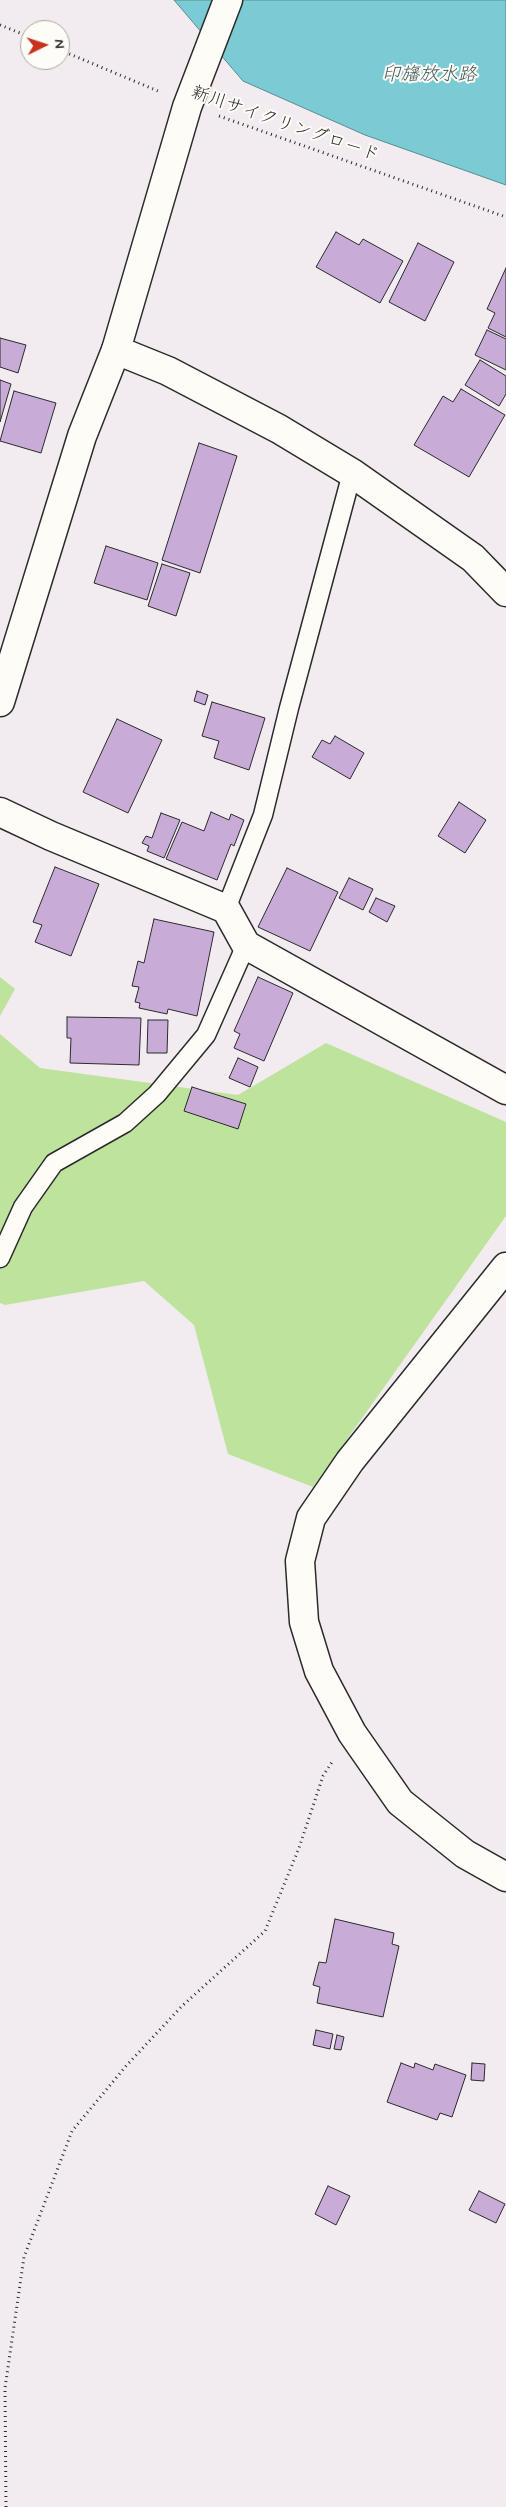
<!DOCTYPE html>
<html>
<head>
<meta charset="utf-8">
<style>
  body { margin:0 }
  #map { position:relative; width:506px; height:2507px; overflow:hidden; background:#f2ecf1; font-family:Mynerve,sans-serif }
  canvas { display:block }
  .north { position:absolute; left:20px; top:20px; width:50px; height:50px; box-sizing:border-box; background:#fdfcf7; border:1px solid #a9a8a5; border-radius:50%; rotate:86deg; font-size:14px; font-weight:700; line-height:20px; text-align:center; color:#2b2b2b }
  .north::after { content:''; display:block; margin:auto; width:18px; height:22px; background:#c8321e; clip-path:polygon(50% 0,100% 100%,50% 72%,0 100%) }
</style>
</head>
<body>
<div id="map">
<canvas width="506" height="2507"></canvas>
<div class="north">N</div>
</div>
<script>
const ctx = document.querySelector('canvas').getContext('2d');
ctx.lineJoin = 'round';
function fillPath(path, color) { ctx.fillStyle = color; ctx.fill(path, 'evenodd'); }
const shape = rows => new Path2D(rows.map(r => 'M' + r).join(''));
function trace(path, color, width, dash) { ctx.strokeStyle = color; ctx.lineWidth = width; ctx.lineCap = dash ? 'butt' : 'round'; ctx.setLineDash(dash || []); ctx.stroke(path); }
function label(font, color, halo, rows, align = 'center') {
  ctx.font = font + ' Mynerve,"Klee One",sans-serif'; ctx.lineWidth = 4; ctx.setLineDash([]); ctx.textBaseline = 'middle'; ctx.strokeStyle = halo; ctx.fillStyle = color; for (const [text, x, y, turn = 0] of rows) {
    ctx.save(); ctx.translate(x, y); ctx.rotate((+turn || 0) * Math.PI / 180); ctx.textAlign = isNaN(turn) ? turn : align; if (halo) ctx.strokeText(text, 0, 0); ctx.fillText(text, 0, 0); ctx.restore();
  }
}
fillPath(shape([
  [0,977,15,989,0,1016],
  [0,1034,40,1068,238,1095,326,1043,506,1122,506,1216,313,1487,228,1454,194,1325,144,1281,5,1305,0,1303]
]), '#bee39d');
const water = shape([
  [174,0,506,0,506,185,365,135,243,81,174,0]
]);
fillPath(water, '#7acbd4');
trace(water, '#5a8b90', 1);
const building = shape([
  [336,232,359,245,363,239,403,261,380,303,316,267,336,232],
  [418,243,454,262,425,321,389,302,418,243],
  [506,268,506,337,488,328,495,313,487,309,506,268],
  [487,330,506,339,506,370,475,355,487,330],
  [0,338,26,345,18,373,0,367,0,338],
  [480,360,506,376,506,394,499,406,465,385,480,360],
  [0,380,11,384,0,422,0,380],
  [461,389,505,415,469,477,414,445,443,396,453,402,461,389],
  [14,391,56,403,41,453,0,441,14,391],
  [199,443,237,456,200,573,162,560,199,443],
  [106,546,158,563,147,600,94,583,106,546],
  [162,564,190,573,176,616,148,606,162,564],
  [197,691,208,695,205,705,194,701,197,691],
  [212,702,265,718,249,770,214,758,219,741,202,736,212,702],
  [117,719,162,740,128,813,83,792,117,719],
  [335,736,364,753,350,779,312,757,322,740,330,744,335,736],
  [459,802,486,820,465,853,438,836,459,802],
  [211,812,229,820,231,814,244,820,234,846,231,844,217,880,166,859,182,822,204,831,211,812],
  [161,813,180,820,164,858,147,851,149,846,142,843,146,836,152,838,161,813],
  [55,867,99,884,71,956,35,942,42,925,33,922,55,867],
  [287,868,338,892,310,951,258,927,287,868],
  [349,878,373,889,363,910,339,898,349,878],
  [376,898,395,906,387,922,369,912,376,898],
  [154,919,214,932,197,1016,168,1009,167,1014,139,1008,140,1003,135,1002,139,987,132,986,138,961,144,963,154,919],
  [258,977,293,993,264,1061,234,1048,240,1034,234,1031,258,977],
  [67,1017,141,1018,139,1065,70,1063,71,1038,67,1038,67,1017],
  [148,1020,168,1020,167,1053,147,1053,148,1020],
  [238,1058,258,1067,250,1087,229,1078,238,1058],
  [192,1087,246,1104,238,1129,184,1111,192,1087],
  [335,1919,394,1933,392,1944,399,1946,383,2017,317,2003,320,1987,313,1985,319,1962,326,1963,335,1919],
  [316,2030,333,2034,330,2049,313,2045,316,2030],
  [337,2035,344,2037,341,2050,334,2049,337,2035],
  [401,2063,414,2068,415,2063,433,2070,435,2064,466,2075,452,2117,440,2113,437,2120,387,2102,401,2063],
  [472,2063,485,2064,484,2081,471,2080,472,2063],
  [328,2186,350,2196,336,2225,315,2214,328,2186],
  [479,2191,505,2204,496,2223,469,2210,479,2191]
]);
fillPath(building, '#c8abd7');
trace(building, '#2b2b2b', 1);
const lane = shape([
  [226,909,263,815,289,708,352,473],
  [0,1258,23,1207,54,1163,125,1123,157,1094,206,1035,246,945]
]);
const street = shape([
  [0,702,82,436,116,350,187,107,228,0],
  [0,812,51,836,226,909,246,945,506,1090],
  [506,1267,350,1461,311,1518,300,1561,304,1622,319,1671,352,1733,400,1802,465,1854,506,1877]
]);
const secondary = shape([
  [116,350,168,371,279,429,352,473,473,558,506,592]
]);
trace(lane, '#2b2b2b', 21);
trace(street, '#2b2b2b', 31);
trace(secondary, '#2b2b2b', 31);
trace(shape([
  [0,25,30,37],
  [60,50,158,91],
  [219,116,506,217],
  [6,2507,5,2388,24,2257,72,2131,126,2066,182,2006,265,1931,299,1848,323,1776,332,1762]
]), '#2b2b2b', 3, [1, 4]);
trace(lane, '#fdfcf7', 18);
trace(street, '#fdfcf7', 28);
trace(secondary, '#fdfcf7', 28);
label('18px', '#2b2b2b', '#fdfcf7', [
  ["新川サイクリングロード",285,125,19]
]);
label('italic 19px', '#435b5e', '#fdfcf7', [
  ["印旛放水路",429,76]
]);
</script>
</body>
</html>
